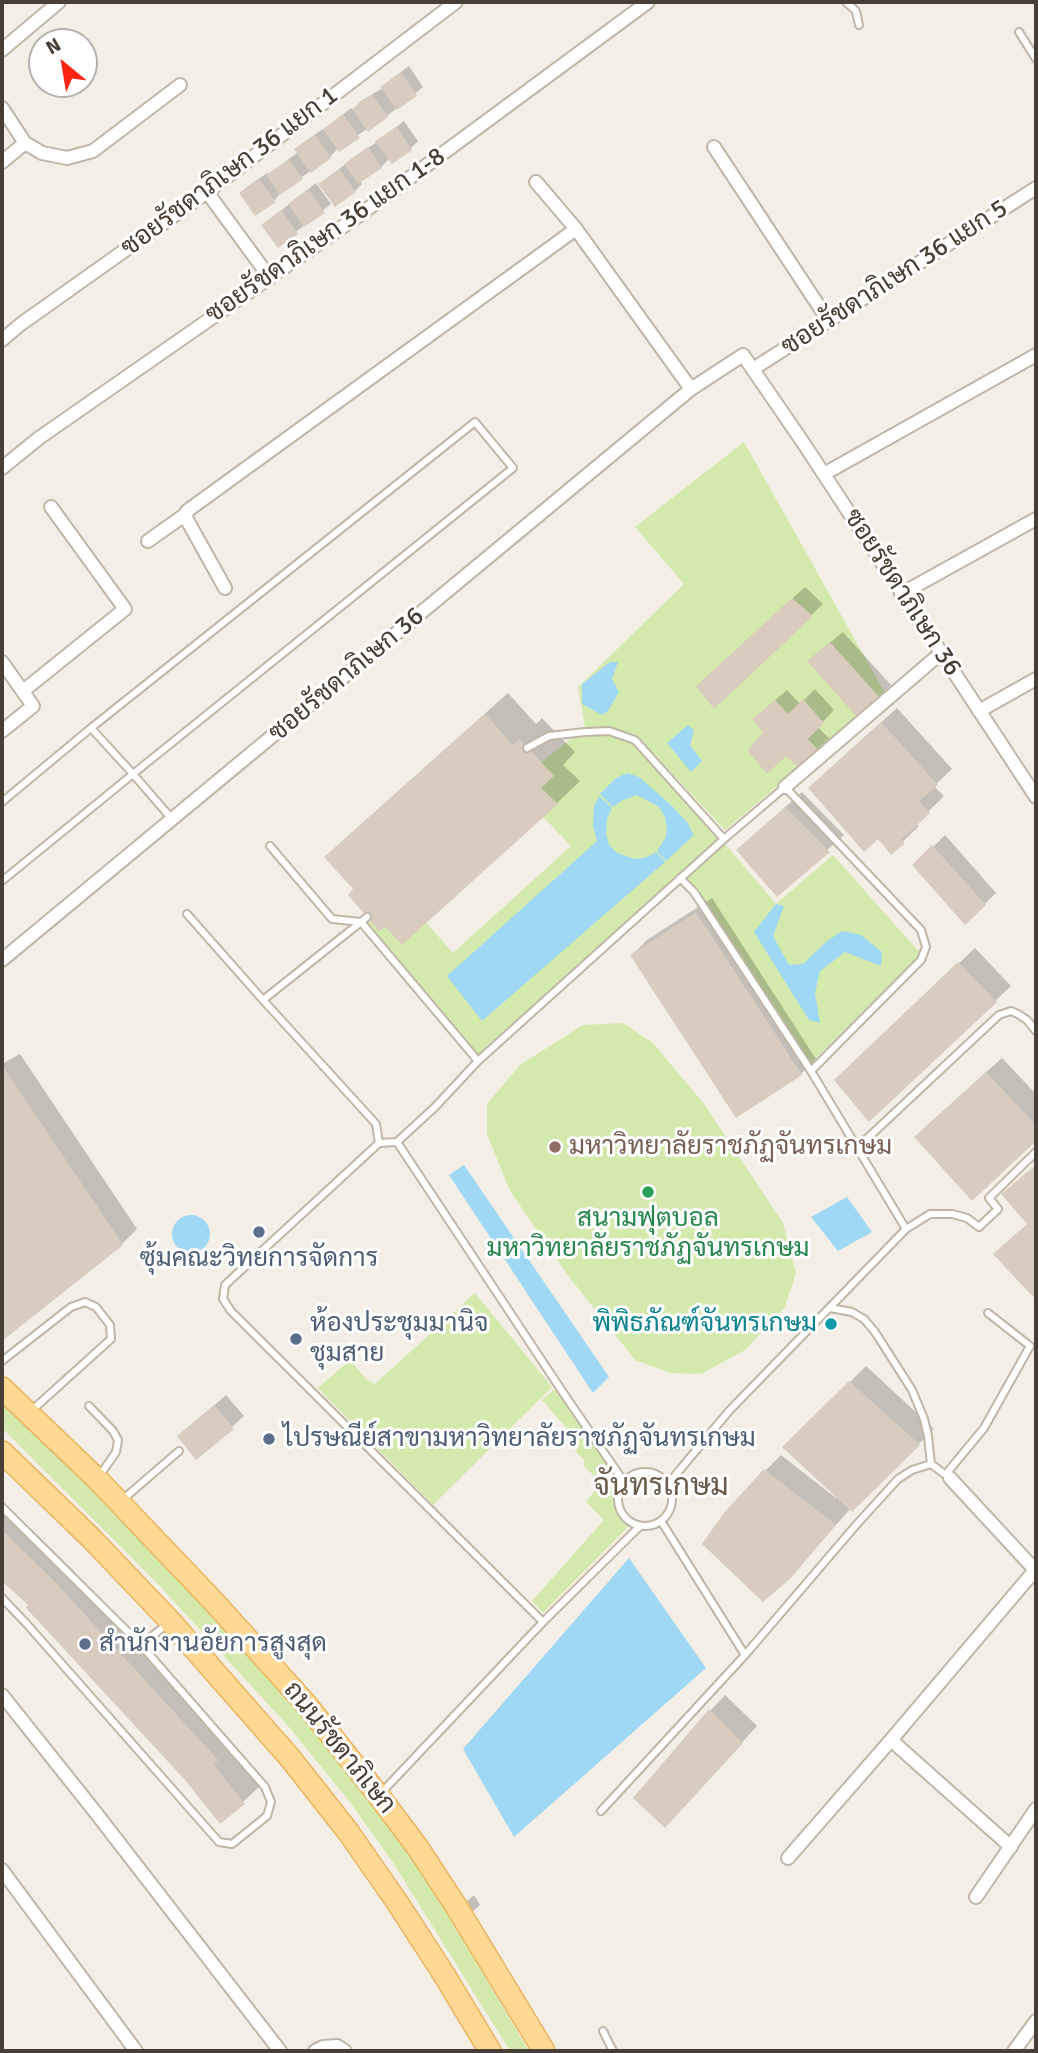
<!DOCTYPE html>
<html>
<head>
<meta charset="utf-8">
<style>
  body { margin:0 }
  #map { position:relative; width:1038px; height:2053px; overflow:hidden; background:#f4efe6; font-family:Signika,sans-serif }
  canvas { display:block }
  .frame { position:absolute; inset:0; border:4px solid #473e35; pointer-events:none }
  .north { position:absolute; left:28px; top:28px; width:70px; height:70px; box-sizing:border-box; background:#fff; border:2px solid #b5b2ae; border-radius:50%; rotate:330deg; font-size:19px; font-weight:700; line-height:28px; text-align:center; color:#473e35 }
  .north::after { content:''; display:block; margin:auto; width:24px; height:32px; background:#ff2312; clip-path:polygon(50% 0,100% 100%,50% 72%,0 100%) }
</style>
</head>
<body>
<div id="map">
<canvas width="1038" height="2053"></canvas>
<div class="frame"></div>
<div class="north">N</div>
</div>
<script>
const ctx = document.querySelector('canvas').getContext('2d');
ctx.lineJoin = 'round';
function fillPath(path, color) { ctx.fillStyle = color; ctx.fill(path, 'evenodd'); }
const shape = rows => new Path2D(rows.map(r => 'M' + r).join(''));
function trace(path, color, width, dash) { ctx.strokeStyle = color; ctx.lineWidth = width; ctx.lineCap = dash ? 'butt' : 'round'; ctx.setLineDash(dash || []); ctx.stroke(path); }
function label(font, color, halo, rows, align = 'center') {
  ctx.font = font + ' Signika,Sarabun,sans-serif'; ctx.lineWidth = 6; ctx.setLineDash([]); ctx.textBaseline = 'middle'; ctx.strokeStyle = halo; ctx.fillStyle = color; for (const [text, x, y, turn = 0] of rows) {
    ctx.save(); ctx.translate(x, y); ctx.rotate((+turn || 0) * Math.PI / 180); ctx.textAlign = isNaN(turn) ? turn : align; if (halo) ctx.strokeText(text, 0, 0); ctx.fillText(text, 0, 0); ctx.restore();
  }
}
fillPath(shape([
  [744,442,886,695,725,830,637,736,610,727,585,727,578,687,684,584,635,527],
  [576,735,610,735,635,744,719,838,478,1057,367,922,400,893,453,953,571,846,522,795,535,767],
  [724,843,776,904,833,855,921,954,810,1064,696,888,685,878],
  [623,1023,653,1043,704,1104,783,1223,796,1273,785,1307,745,1350,701,1374,670,1373,635,1360,570,1278,510,1191,487,1134,487,1104,520,1065,583,1025],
  [475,1293,552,1387,433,1505,318,1388,350,1360,367,1380,375,1384],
  [557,1387,616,1477,615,1506,632,1523,543,1613,532,1601,604,1520,586,1502,600,1484,596,1478,584,1466,584,1460,576,1452,580,1443,542,1400],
  [2,1404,109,1505,226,1629,350,1773,403,1845,443,1907,529,2051,510,2051,394,1864,349,1801,289,1727,158,1584,2,1428]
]), '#d3eaac');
fillPath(shape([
  [610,662,618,662,612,679,619,692,608,711,602,715,582,704,582,684],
  [688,725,694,730,690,745,702,761,691,772,667,743],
  [627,773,639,777,672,806,687,822,694,835,666,861,657,851,666,837,667,829,665,817,659,807,637,795,623,800,613,807,600,794,616,778],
  [599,796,612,808,607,819,606,833,609,845,617,853,635,859,645,858,656,852,665,862,482,1021,447,976,597,841,593,826,594,806],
  [776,904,784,906,773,936,789,965,803,964,827,941,842,931,861,935,882,952,881,966,845,952,820,971,815,993,820,1023,809,1020,754,932],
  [464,1165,609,1377,593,1393,449,1175],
  [847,1197,872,1232,838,1251,811,1217],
  '172 1234a19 19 0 1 1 38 0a19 19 0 1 1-38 0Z',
  [629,1558,706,1668,514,1837,463,1749]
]), '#9fd8f4');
fillPath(shape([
  [409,66,423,87,387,116,338,148,330,157,281,192,275,200,241,193,248,186,267,173,269,174,298,152,296,149,304,142,323,129,324,130,351,108,352,110,361,101,381,89,390,80],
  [404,121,418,141,411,148,392,162,390,158,381,167,360,181,362,184,355,191,321,184,354,157,377,142],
  [316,183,331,204,278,246,263,225],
  [805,587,823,604,714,706,709,675],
  [843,632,891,685,858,716,821,650],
  [815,689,834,710,818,727,829,738,817,749,765,734,766,708,787,690,800,704],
  [508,693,536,724,542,718,575,752,563,765,580,781,557,803,402,942,326,857,349,835],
  [897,708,952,769,934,786,944,796,916,824,919,826,891,853,825,773],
  [802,792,844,835,777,894,754,835],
  [945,835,996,893,965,923,915,865],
  [712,898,816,1059,801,1074,632,955,647,940],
  [975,948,1011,986,869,1119,852,1065],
  [20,1054,137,1229,122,1244,2,1339,2,1064],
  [1002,1058,1036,1094,1036,1138,972,1199,931,1122],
  [1036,1165,1036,1291,1033,1294,1029,1223,1019,1179],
  [866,1366,934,1429,852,1509,851,1508,788,1579,765,1471,781,1455,836,1498,838,1496,785,1447],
  [226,1395,244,1416,232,1427,179,1436],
  [2,1501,71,1568,158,1665,232,1744,228,1748,259,1787,243,1802,186,1779,31,1605,2,1579],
  [725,1695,757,1726,680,1810,710,1711],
  [474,1895,480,1905,473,1911,467,1901]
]), '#0003');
fillPath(shape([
  [401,72,417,96,397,110,380,87],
  [372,94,388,117,368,132,352,109],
  [343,114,360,138,339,152,323,129],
  [396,127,412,150,392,164,375,141],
  [315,135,331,158,311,173,294,149],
  [368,147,382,168,358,184,344,164],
  [289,159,303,179,280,195,266,175],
  [339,169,356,192,335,207,318,184],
  [259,179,276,202,255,216,239,193],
  [308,189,325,213,304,227,288,204],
  [281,210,298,234,278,248,261,225],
  [792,598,813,616,714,709,696,686],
  [830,642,880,698,858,718,807,661],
  [803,699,824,723,808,739,818,750,799,768,786,756,767,774,747,750,763,733,752,719,775,700,788,714],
  [485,714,513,745,519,739,554,776,541,788,558,804,402,945,385,927,379,931,348,895,353,889,324,857],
  [881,722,938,785,919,801,930,813,901,840,905,843,891,855,878,839,864,852,808,788],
  [785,807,830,852,777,897,736,850],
  [932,845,986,905,965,925,912,865],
  [696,912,802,1075,736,1118,630,955],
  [958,962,997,1002,869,1122,834,1080],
  [4,1068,123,1245,2,1341,2,1069],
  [986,1072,1036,1125,1036,1141,972,1201,914,1137],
  [1036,1165,1036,1293,1033,1297,993,1254,1027,1224,1001,1194],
  [849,1381,920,1445,852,1512,782,1447],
  [214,1405,234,1429,196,1460,177,1436],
  [764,1469,836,1525,789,1580,763,1602,702,1544,723,1514],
  [2,1530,56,1583,218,1760,214,1765,245,1804,220,1824,185,1780,26,1608,28,1605,2,1581],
  [709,1709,743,1743,665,1828,633,1798]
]), '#d9ccbe');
const lane = shape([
  [846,2,856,11,859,25],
  [1019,32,1036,59],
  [527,748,549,736,585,732,609,731,635,740,724,839],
  [2,802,91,728],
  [270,846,332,919,361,922],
  [680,878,694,892,811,1071,906,1229],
  [2,881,133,774,513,468,475,422,91,728,133,774,172,819],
  [187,914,263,1000],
  [367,917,361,922,478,1061],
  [361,922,263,1000,376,1124,379,1143,397,1142,435,1107,478,1061,724,839,785,787,921,930,926,947,921,960,811,1071],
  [397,1142,562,1391,624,1482],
  [379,1143,225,1285,223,1299,231,1311,543,1622],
  [857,1148,999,1015,1011,1011,1018,1014,1027,1020,1036,1031],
  [830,1308,852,1312,864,1319,875,1332,912,1390,924,1419,928,1436,931,1464],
  [2,1361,71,1307,85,1302,96,1307,110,1325,111,1339,30,1412],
  [89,1406,113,1431,118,1440,116,1452,100,1475],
  '618 1499a27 27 0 1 1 54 0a27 27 0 1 1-54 0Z',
  [946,1474,984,1428,1030,1346,988,1313],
  [668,1484,729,1411,906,1229,930,1214,952,1214,967,1218,979,1227,998,1209,989,1198,1036,1152],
  [121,1501,179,1451],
  [2,1507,141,1645],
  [661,1521,745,1655,857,1524,898,1479,912,1470,931,1464,950,1478],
  [2,1598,25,1622,219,1842,232,1844,267,1816,271,1802,265,1787,141,1645,166,1625],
  [381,1793,543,1622,640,1526],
  [601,1811,745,1655],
  [603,2031,613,2051]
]);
const street = shape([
  [2,50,59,2],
  [2,108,25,143,2,162],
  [25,143,42,153,67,158,93,151,180,85],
  [714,147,828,320],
  [536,182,576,229,691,389],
  [207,192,270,278],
  [2,340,21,324,207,192,456,2],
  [753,369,1036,188],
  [2,468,39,438,358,216,648,2],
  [824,474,1036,355],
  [148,541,186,514],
  [225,588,186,518,187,511,576,229],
  [901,594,1036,519],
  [2,662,33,706,2,731],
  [23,691,125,609,51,507],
  [979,711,1036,679],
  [785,787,941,653],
  [2,960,691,389,743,355,802,441,1036,797],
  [950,1478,1036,1571],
  [2,1695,96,1813,280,2051],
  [1011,1847,891,1740,1036,1569],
  [788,1858,891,1740],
  [2,1870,136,2051],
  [976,1897,1036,1809],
  [315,2051,323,2047,337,2046,345,2051],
  [1014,2051,1036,2021]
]);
const primary = shape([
  [2,1388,97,1479,215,1603,306,1704,379,1796,418,1848,456,1906,544,2051],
  [2,1452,92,1539,170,1621,291,1759,349,1833,397,1902,443,1973,490,2051]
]);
trace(lane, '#c0b6a8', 10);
trace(street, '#c0b6a8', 16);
trace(primary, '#eab55e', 24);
trace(lane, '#fff', 6);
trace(street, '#fff', 12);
trace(primary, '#ffd894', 21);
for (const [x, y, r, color] of [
  [555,1147,7,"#8d6e63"],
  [648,1192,7,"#2e9e5b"],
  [259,1232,7,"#5c6f8a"],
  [831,1324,7,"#0f9aa8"],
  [296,1339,7,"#5c6f8a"],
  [269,1439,7,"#5c6f8a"],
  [85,1644,7,"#5c6f8a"]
]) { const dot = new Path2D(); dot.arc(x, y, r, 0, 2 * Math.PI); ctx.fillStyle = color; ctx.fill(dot); trace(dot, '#fff', 2.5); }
label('26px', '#473e35', '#fff', [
  ["ซอยรัชดาภิเษก 36 แยก 1",230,172,-37],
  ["ซอยรัชดาภิเษก 36 แยก 1-8",326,236,-35],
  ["ซอยรัชดาภิเษก 36 แยก 5",895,278,-33],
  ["ซอยรัชดาภิเษก 36",902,593,57],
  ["ซอยรัชดาภิเษก 36",347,675,-40],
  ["ถนนรัชดาภิเษก",339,1748,51]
]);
label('26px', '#785e54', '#fff', [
  ["มหาวิทยาลัยราชภัฏจันทรเกษม",569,1147]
], 'left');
label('26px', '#27864d', '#fff', [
  ["สนามฟุตบอล",648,1219],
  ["มหาวิทยาลัยราชภัฏจันทรเกษม",648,1249]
]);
label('26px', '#4e5e75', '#fff', [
  ["ซุ้มคณะวิทยการจัดการ",259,1259,"center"],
  ["ห้องประชุมมานิจ",310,1324],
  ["ชุมสาย",310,1354],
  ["ไปรษณีย์สาขามหาวิทยาลัยราชภัฏจันทรเกษม",283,1439],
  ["สำนักงานอัยการสูงสุด",99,1644]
], 'left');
label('26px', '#0d838f', '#fff', [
  ["พิพิธภัณฑ์จันทรเกษม",817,1324]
], 'right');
label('30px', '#6a5b4b', '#fff', [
  ["จันทรเกษม",661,1487]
]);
</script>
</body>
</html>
